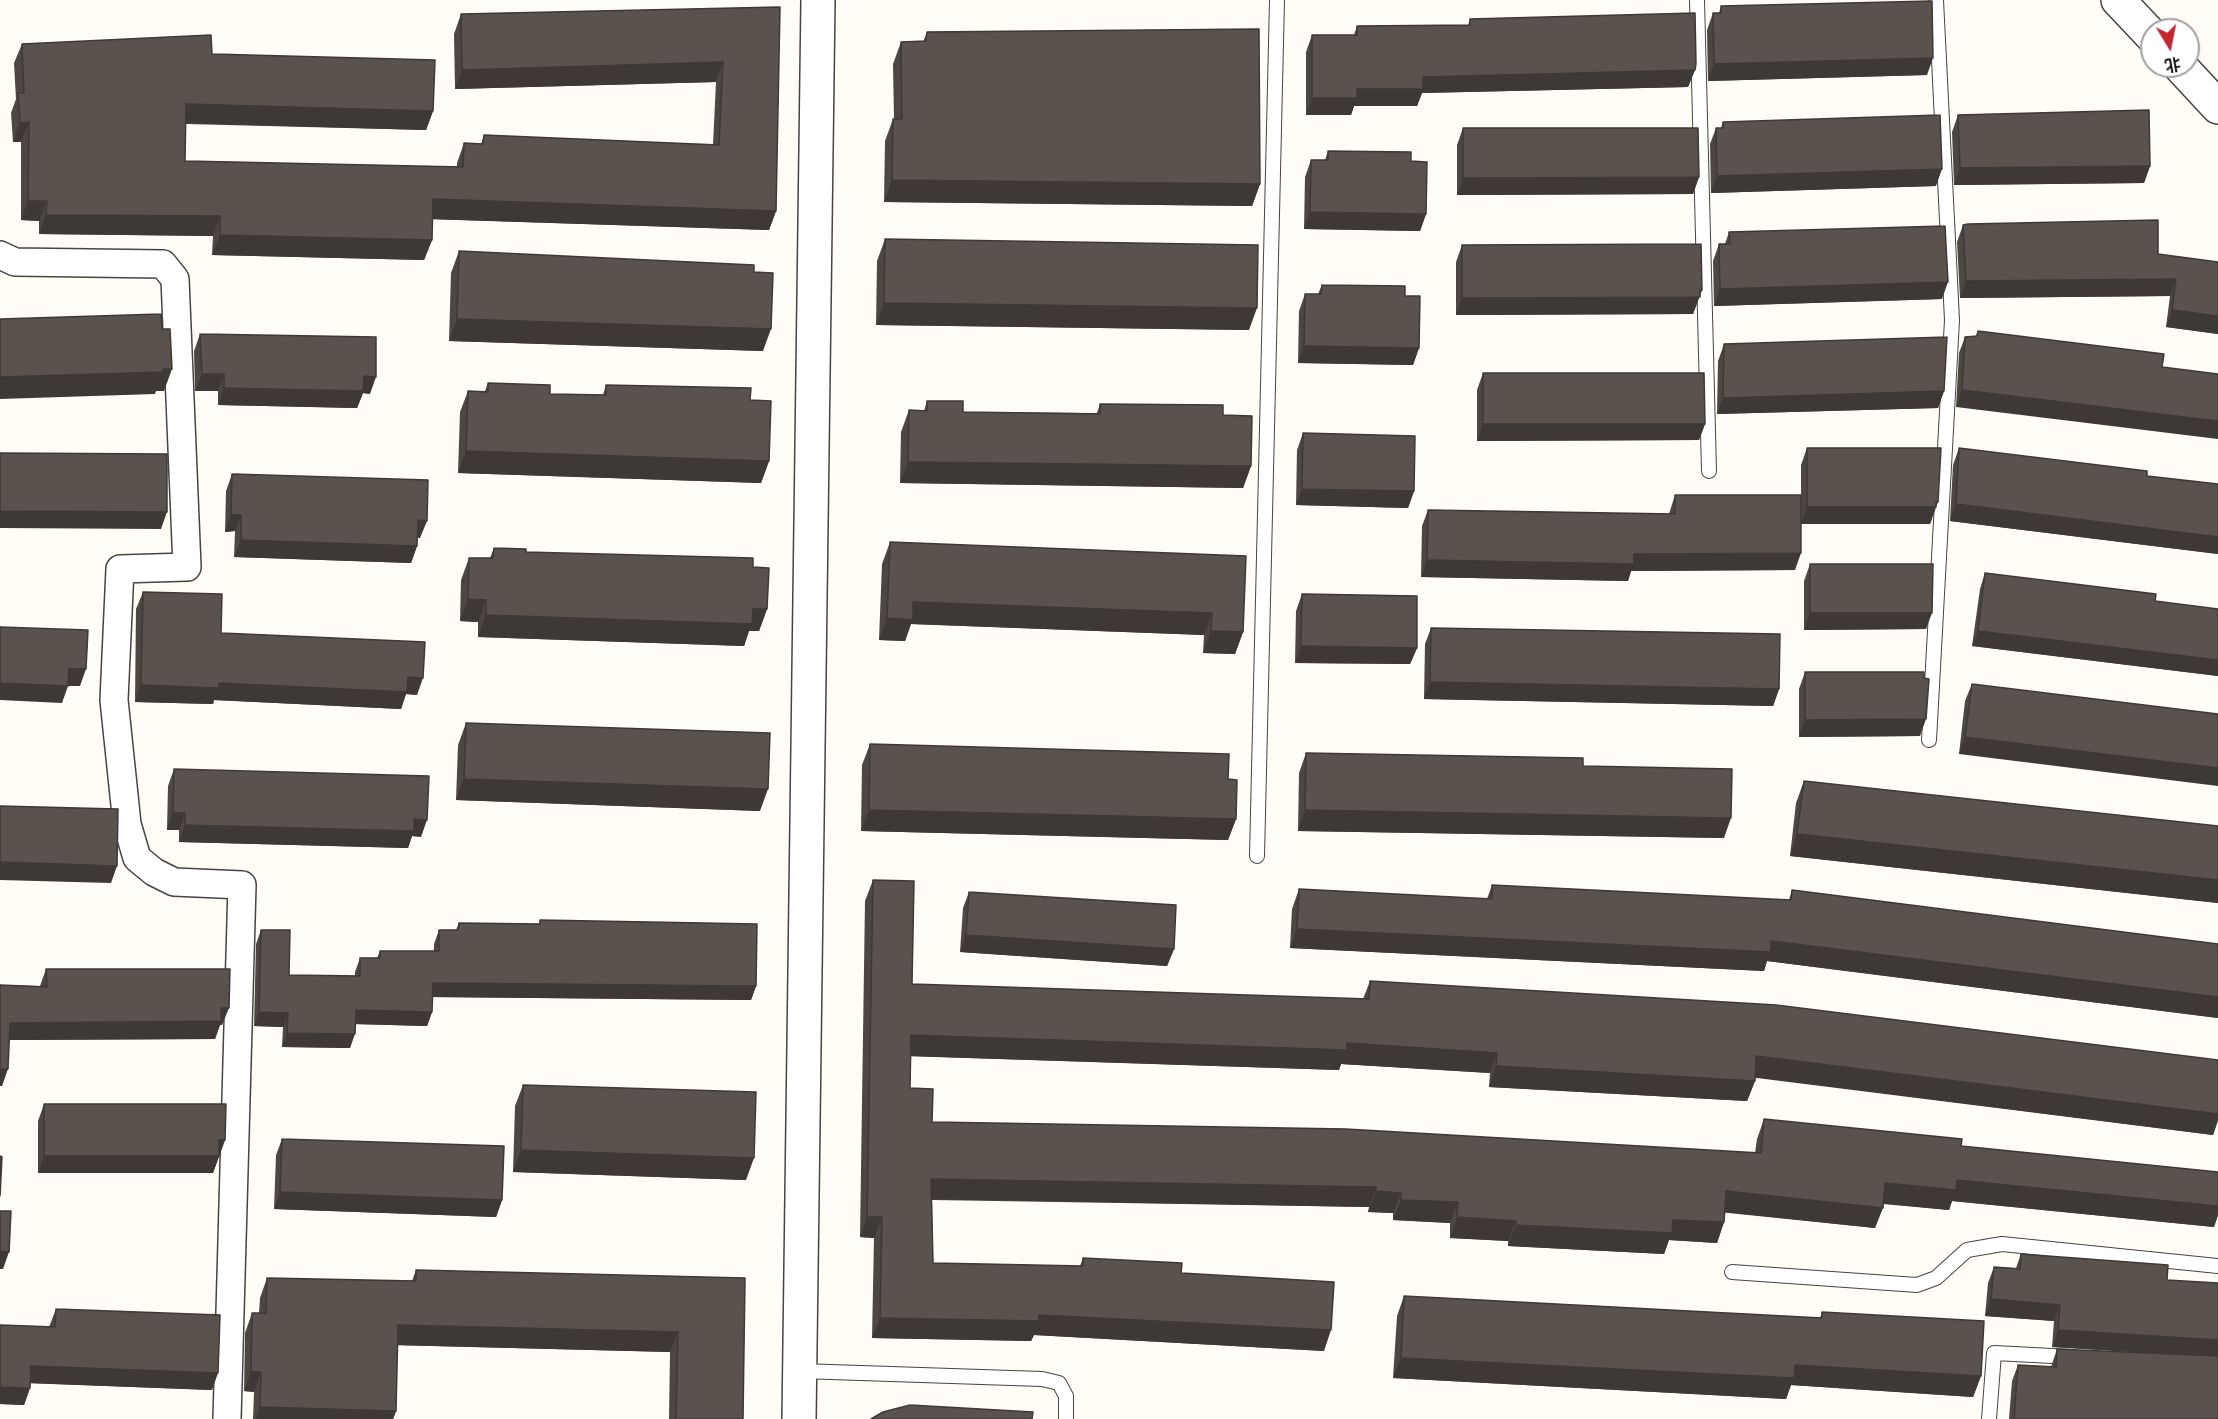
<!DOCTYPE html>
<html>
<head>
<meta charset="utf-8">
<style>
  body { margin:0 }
  #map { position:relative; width:2218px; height:1419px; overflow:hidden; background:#fffdf5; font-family:"Roboto Serif","Noto Sans SC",serif }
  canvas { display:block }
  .north { position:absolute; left:2140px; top:18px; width:60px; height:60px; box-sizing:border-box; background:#fff; border:2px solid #a0a0a0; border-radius:50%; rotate:170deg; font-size:16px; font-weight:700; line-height:24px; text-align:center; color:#111 }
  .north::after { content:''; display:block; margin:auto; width:21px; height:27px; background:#c4262e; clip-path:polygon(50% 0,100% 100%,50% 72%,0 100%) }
</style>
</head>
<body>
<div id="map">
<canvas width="2218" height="1419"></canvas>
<div class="north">北</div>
</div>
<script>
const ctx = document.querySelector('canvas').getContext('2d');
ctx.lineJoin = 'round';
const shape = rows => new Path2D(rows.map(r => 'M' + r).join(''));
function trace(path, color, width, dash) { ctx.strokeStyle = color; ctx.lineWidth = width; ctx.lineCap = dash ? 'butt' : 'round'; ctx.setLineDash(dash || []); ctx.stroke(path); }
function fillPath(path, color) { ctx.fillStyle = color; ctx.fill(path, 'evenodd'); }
const service = shape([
  [1697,0,1709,471],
  [1929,740,1952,320,1936,0],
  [1257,856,1277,0],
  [1732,1272,1917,1285,1936,1278,1967,1250,2002,1244,2218,1266],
  [800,1371,1042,1379,1059,1383,1066,1396,1066,1419],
  [1989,1419,1994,1353,2072,1357]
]);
const minor = shape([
  [0,255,15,262,163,264,175,279,187,567,120,569,114,700,127,824,137,858,154,872,174,882,242,885,227,1419]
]);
const tertiary = shape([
  [2118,0,2152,36],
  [2180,66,2218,107],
  [799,1419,818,0]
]);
trace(service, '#444', 16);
trace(minor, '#444', 30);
trace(tertiary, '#444', 36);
trace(service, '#fff', 14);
trace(minor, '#fff', 27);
trace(tertiary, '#fff', 33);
fillPath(shape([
  [1721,6,1927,75,1708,81,1707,30,1713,13,1719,13],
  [780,7,776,211,769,230,432,219,432,240,424,260,212,255,213,236,39,234,39,221,21,220,21,142,13,142,11,113,16,99,14,63,22,44,212,54,433,111,426,130,186,124,185,161,457,167,457,163,464,143,481,144,484,135,713,145,716,82,455,89,454,34,461,14],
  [1470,19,1695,70,1688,87,1422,93,1417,106,1354,106,1351,115,1306,115,1306,52,1312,35,1354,35,1357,26,1468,25],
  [927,32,1260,184,1252,206,884,202,885,141,893,119,894,119,893,64,901,42,923,42],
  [1958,115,2150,166,2144,183,1954,185,1952,132],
  [1723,122,1936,186,1711,193,1710,144,1716,128,1721,128],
  [1463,128,1699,177,1693,194,1457,195,1457,145],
  [1328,151,1411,161,1426,214,1420,231,1304,229,1305,177,1311,160,1325,160],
  [1963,225,2158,254,2218,262,2218,334,2166,327,2170,296,1960,298,1957,242],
  [1729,232,1942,299,1714,306,1713,261,1719,244,1725,244],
  [885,239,1249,330,876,325,877,261],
  [1462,245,1702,290,1693,314,1456,315,1456,262],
  [459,251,754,272,763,351,449,341,451,273],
  [1322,285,1405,296,1419,348,1413,365,1298,363,1299,311,1305,294,1318,294],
  [1978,331,2162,367,1956,407,1959,353,1965,337,1976,336],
  [200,334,370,394,363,393,357,408,218,405,218,391,195,391,194,351],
  [1724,344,1944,391,1938,408,1717,414,1718,361],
  [1483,373,1705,424,1699,440,1477,441,1477,390],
  [488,383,550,394,603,395,606,385,750,400,769,461,761,483,458,473,460,412,468,391,485,391],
  [927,401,963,412,1097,413,1100,404,1223,415,1251,466,1243,488,900,483,901,432,909,410,924,411],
  [1303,433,1414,491,1408,508,1296,505,1297,450],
  [1807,448,1932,519,1930,524,1801,524,1795,570,1631,571,1628,581,1421,577,1422,526,1428,510,1669,514,1675,495,1801,495,1801,465],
  [1959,448,2147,476,2218,484,2218,554,1950,521,1953,465],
  [232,474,420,538,417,538,417,546,411,563,234,557,235,531,225,532,226,491],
  [890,542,1246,556,1243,632,1235,654,1203,653,1204,635,911,624,905,641,879,640,882,564],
  [494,548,526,552,753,567,767,609,759,631,749,631,744,646,478,637,478,622,460,621,461,580,469,558,490,558],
  [1810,564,1926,629,1804,630,1804,581],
  [1985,573,2155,601,2218,609,2218,676,1972,646,1980,589],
  [143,592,221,633,417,695,406,694,401,709,214,700,213,704,135,702,136,609],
  [1302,594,1417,648,1410,664,1295,663,1296,611],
  [1431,628,1779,689,1773,706,1424,699,1425,644],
  [1805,672,1920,736,1799,737,1799,689],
  [1972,684,2218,714,1959,754,1965,701],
  [466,723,760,811,456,800,458,745],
  [870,744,1228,779,1236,819,1228,840,861,831,862,765],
  [1306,753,1583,766,1724,838,1298,831,1299,773],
  [174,769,421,837,412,836,408,848,179,842,179,830,167,830,168,786],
  [1804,781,2218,826,2218,903,1790,856,1796,803],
  [873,880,912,984,1363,999,1370,981,2218,1060,2218,1120,2213,1135,1755,1077,1755,1081,1747,1101,1489,1087,1490,1073,1341,1064,1339,1070,911,1056,910,1088,932,1122,1755,1153,1757,1139,1764,1119,1961,1146,2218,1172,2218,1215,2214,1227,1952,1201,1949,1210,1883,1204,1875,1228,1725,1212,1724,1222,1717,1243,1669,1240,1664,1254,1508,1246,1508,1241,1450,1238,1450,1223,1393,1220,1393,1213,1368,1212,1369,1207,932,1200,933,1263,1080,1266,1083,1258,1181,1273,1324,1351,1034,1335,1031,1341,872,1338,874,1238,860,1237,865,901],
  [1492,885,1789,900,1792,890,2218,944,2218,1018,1767,961,1764,971,1290,948,1292,909,1299,889,1487,899],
  [969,892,1174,949,1167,966,960,952,963,908],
  [540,920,756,986,751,1000,432,997,432,1012,427,1026,356,1024,350,1048,282,1047,283,1027,254,1026,256,944,261,930,289,975,355,976,355,972,360,958,377,958,380,951,434,951,434,944,439,930,456,930,459,923,539,924],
  [46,969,222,1025,220,1025,215,1039,9,1040,2,1086,0,1086,0,985,40,986],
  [523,1085,746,1180,513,1172,515,1106],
  [44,1104,225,1140,213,1173,38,1173,38,1121],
  [282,1139,502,1200,496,1217,274,1209,276,1155],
  [2021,1254,2167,1280,2218,1419,2009,1419,2012,1381,2018,1365,2051,1367,2057,1349,2163,1354,2052,1347,2054,1321,1985,1316,1988,1283,1994,1267,2016,1268],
  [416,1270,745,1278,743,1419,669,1419,670,1352,397,1345,396,1411,393,1419,253,1419,254,1392,244,1391,245,1333,252,1313,259,1313,260,1298,267,1278,412,1281],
  [1404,1296,1820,1318,1822,1312,1981,1376,1973,1397,1791,1385,1786,1399,1393,1378,1397,1316],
  [56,1309,212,1390,30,1383,30,1388,24,1405,0,1404,0,1325,49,1327]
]), '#4d4742');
fillPath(shape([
  [1933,58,1927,75,1708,81,1714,64],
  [723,62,716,82,455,89,462,70],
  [1695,70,1688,87,1422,93,1417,106,1354,106,1351,115,1306,115,1312,98,1423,77],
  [186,104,433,111,426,130,179,123],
  [29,122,21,142,13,142,20,123],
  [2150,166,2144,183,1954,185,1960,168],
  [1942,169,1936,186,1711,193,1717,176],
  [1699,177,1693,194,1457,195,1463,178],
  [892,180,1260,184,1252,206,884,202],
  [433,199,776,211,769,230,425,219],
  [28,201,47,201,39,221,21,220],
  [1310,212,1426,214,1420,231,1304,229],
  [46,215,220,216,213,236,39,234],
  [220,235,432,240,424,260,212,255],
  [2176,279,2170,296,1960,298,1966,281],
  [1948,282,1942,299,1714,306,1720,289],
  [1702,290,1693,314,1456,315,1462,298],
  [884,303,1257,308,1249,330,876,325],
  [2172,310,2218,316,2218,334,2166,327],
  [457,319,771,329,763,351,449,341],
  [1304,346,1419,348,1413,365,1298,363],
  [163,369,172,369,164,391,156,391,155,394,0,399,0,377],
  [202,374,224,374,218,391,195,391],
  [364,376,376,377,370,394,363,393,357,408,218,405,224,388],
  [1962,390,2218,421,2218,439,1956,407],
  [1944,391,1938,408,1717,414,1723,398],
  [1483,424,1705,424,1699,440,1477,441],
  [466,451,769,461,761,483,458,473],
  [908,462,1251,466,1243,488,900,483],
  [1302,489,1414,491,1408,508,1296,505],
  [1936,502,1938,502,1930,524,1801,524,1807,507],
  [1956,504,2218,537,2218,554,1950,521],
  [0,511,167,512,161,529,0,528],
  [231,515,241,515,235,531,225,532],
  [418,520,427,521,420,538,412,537],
  [241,540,417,546,411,563,234,557],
  [1801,553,1795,570,1631,571,1628,581,1421,577,1427,560,1634,554],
  [468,599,486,600,478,622,460,621],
  [913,602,1212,613,1204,635,911,624,905,641,879,640,887,618],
  [753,609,767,609,759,631,749,631,744,646,478,637,486,615],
  [1810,613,1932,613,1926,629,1804,630],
  [1211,631,1243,632,1235,654,1203,653],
  [1978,631,2218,660,2218,676,1972,646],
  [1301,646,1417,648,1410,664,1295,663],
  [69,669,86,669,80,686,62,686],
  [408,677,423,678,417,695,406,694,401,709,214,700,213,704,135,702,141,685],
  [1430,682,1779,689,1773,706,1424,699],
  [0,683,68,686,62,703,0,700],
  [1926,719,1920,736,1799,737,1805,720],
  [1965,737,2218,768,2218,786,1959,754],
  [464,779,768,789,760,811,456,800],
  [869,810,1236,819,1228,840,861,831],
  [1305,810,1731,818,1724,838,1298,831],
  [173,813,185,813,179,830,167,830],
  [414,819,427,820,421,837,412,836,408,848,179,842,185,825],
  [1797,834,2218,880,2218,903,1790,856],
  [0,862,117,866,111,883,0,880],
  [1297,929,1771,941,2218,997,2218,1018,1767,961,1764,971,1290,948],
  [966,935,1174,949,1167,966,960,952],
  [433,983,756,986,751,1000,428,997],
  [221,1008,229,1008,222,1025,220,1025,215,1039,4,1040,10,1023],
  [356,1010,432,1012,427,1026,351,1024],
  [259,1012,288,1013,283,1027,254,1026],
  [287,1033,355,1034,350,1048,282,1047],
  [911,1035,1347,1043,1497,1053,1490,1073,1341,1064,1339,1070,904,1056],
  [1756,1056,2218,1114,2218,1120,2213,1135,1749,1077],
  [1496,1066,1755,1081,1747,1101,1489,1087],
  [0,1069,8,1069,2,1086,0,1086],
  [219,1140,225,1140,213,1173,38,1173,44,1156],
  [521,1150,754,1158,746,1180,513,1172],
  [931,1179,1376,1187,1369,1207,924,1199],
  [1957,1180,2218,1206,2218,1215,2214,1227,1952,1201,1949,1210,1878,1203,1885,1183],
  [1376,1191,1401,1193,1393,1213,1368,1212],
  [1726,1191,1883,1208,1875,1228,1719,1212],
  [280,1192,502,1200,496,1217,274,1209],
  [1401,1200,1458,1202,1450,1223,1393,1220],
  [867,1217,882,1217,874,1238,860,1237],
  [1457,1217,1516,1221,1508,1241,1450,1238],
  [1673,1220,1724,1222,1717,1243,1669,1240,1664,1254,1508,1246,1516,1225],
  [0,1251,9,1252,3,1269,0,1269],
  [1991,1299,2060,1305,2054,1321,1985,1316],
  [1039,1315,1331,1330,1324,1351,1034,1335,1031,1341,872,1338,880,1318],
  [398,1325,678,1332,670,1352,390,1345],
  [2058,1330,2218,1340,2218,1357,2052,1347],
  [1401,1358,1795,1365,1981,1376,1973,1397,1791,1385,1786,1399,1393,1378],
  [31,1366,218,1373,212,1390,24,1383],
  [251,1372,261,1372,254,1392,244,1391],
  [0,1387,30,1388,24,1405,0,1404],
  [260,1407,396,1411,393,1419,256,1419]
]), '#3f3936');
const building = shape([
  [1932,1,1933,58,1714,64,1713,13,1721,13,1721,6,1932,1],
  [780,7,776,211,433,199,432,240,220,235,220,216,46,215,47,201,28,201,29,122,20,123,18,93,24,93,22,44,211,35,212,54,435,60,433,111,186,104,185,161,463,167,464,143,483,144,484,135,719,145,723,62,462,70,461,14,780,7],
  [1695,13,1696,64,1695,70,1423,77,1423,89,1357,89,1357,98,1312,98,1312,35,1357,35,1357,26,1470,25,1470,19,1695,13],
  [1259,29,1260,184,892,180,893,119,902,119,901,42,926,41,927,32,1259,29],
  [2149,110,2150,166,1960,168,1958,115,2149,110],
  [1940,115,1942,169,1717,176,1716,128,1723,128,1723,122,1940,115],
  [1463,128,1698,128,1699,177,1463,178,1463,128],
  [1328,151,1411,152,1411,161,1427,162,1426,214,1310,212,1311,160,1328,160,1328,151],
  [2158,220,2158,254,2218,262,2218,316,2172,310,2176,279,1966,281,1963,225,1968,224,2158,220],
  [1945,226,1948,282,1720,289,1719,244,1730,244,1729,232,1945,226],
  [885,239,1258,245,1257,308,884,303,885,239],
  [1701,244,1702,290,1700,290,1700,297,1462,298,1462,245,1701,244],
  [459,251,754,265,754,272,773,273,771,329,457,319,459,251],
  [1322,285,1405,286,1405,296,1420,296,1419,348,1304,346,1305,294,1321,294,1322,285],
  [161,314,162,329,170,329,172,369,163,369,163,372,0,377,0,319,161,314],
  [1978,331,2164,354,2162,367,2218,374,2218,421,1962,390,1965,337,1977,336,1978,331],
  [200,334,376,337,376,377,364,376,363,391,224,388,224,374,202,374,200,334],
  [1947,337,1944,391,1723,398,1724,344,1947,337],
  [1483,373,1704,373,1705,424,1483,424,1483,373],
  [488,383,550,385,550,394,606,395,606,385,751,388,750,400,771,401,769,461,466,451,468,391,488,392,488,383],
  [927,401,963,401,963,412,1100,414,1100,404,1223,405,1223,415,1252,416,1251,466,908,462,909,410,927,411,927,401],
  [1303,433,1415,436,1414,491,1302,489,1303,433],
  [1807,448,1941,448,1938,502,1936,502,1936,507,1807,507,1807,448],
  [1959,448,2147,471,2147,476,2218,484,2218,537,1956,504,1959,448],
  [0,453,167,454,167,512,0,511,0,453],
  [232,474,428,480,427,521,418,520,417,546,241,540,241,515,231,515,232,474],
  [1675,495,1801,495,1801,553,1634,554,1634,564,1427,560,1428,510,1675,514,1675,495],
  [890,542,1246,556,1243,632,1211,631,1212,613,913,602,913,620,887,618,890,542],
  [494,548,526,549,526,552,753,558,753,567,769,568,767,609,753,609,752,624,486,615,486,600,468,599,469,558,493,558,494,548],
  [1810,564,1933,564,1932,613,1810,613,1810,564],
  [1985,573,2156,594,2155,601,2218,609,2218,660,1978,631,1985,573],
  [143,592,222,594,221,633,425,642,423,678,408,677,407,692,219,683,219,688,141,685,143,592],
  [1302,594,1417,596,1417,648,1301,646,1302,594],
  [0,627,88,630,86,669,69,669,68,686,0,683,0,627],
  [1431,628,1780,634,1779,689,1430,682,1431,628],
  [1805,672,1924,672,1924,678,1929,679,1926,719,1805,720,1805,672],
  [1972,684,2218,714,2218,768,1965,737,1972,684],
  [466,723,770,733,768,789,464,779,466,723],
  [870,744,1229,754,1228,779,1237,780,1236,819,869,810,870,744],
  [1306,753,1583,758,1583,766,1732,769,1731,818,1305,810,1306,753],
  [174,769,429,776,427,820,414,819,414,831,185,825,185,813,173,813,174,769],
  [1804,781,2218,826,2218,880,1797,834,1804,781],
  [0,806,118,809,117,866,0,862,0,806],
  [873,880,914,881,912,984,1369,999,1370,981,1776,1005,2218,1060,2218,1114,1756,1056,1755,1081,1496,1066,1497,1053,1347,1043,1347,1050,911,1035,910,1088,933,1089,932,1122,1346,1129,1761,1153,1764,1119,1962,1139,1961,1146,2218,1172,2218,1206,1957,1180,1956,1190,1885,1183,1883,1208,1726,1191,1724,1222,1673,1220,1672,1233,1516,1225,1516,1221,1457,1217,1458,1202,1401,1200,1401,1193,1376,1191,1376,1187,931,1179,933,1263,1083,1266,1083,1258,1182,1263,1181,1273,1334,1282,1331,1330,1039,1315,1039,1321,880,1318,882,1217,867,1217,873,880],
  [1492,885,1791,900,1792,890,2218,944,2218,997,1771,941,1771,952,1297,929,1299,889,1492,899,1492,885],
  [969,892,1176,905,1174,949,966,935,969,892],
  [540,920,757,924,756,986,433,983,432,1012,356,1010,355,1034,287,1033,288,1013,259,1012,261,930,290,930,289,975,360,976,360,958,380,958,380,951,439,951,439,930,458,930,459,923,540,924,540,920],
  [46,969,230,969,229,1008,221,1008,221,1021,10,1023,8,1069,0,1069,0,985,47,987,46,969],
  [523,1085,756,1092,754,1158,521,1150,523,1085],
  [44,1104,226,1104,225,1140,219,1140,219,1156,44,1156,44,1104],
  [282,1139,504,1146,502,1200,280,1192,282,1139],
  [0,1156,2,1157,0,1196,0,1156],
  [0,1211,11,1211,9,1252,0,1251,0,1211],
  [2021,1254,2168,1265,2167,1280,2218,1283,2218,1340,2058,1330,2060,1305,1991,1299,1994,1267,2020,1269,2021,1254],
  [416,1270,745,1278,743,1419,676,1419,678,1332,398,1325,396,1411,260,1407,261,1372,251,1372,252,1313,266,1313,267,1278,416,1281,416,1270],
  [1404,1296,1822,1318,1822,1312,1984,1321,1981,1376,1795,1365,1794,1378,1401,1358,1404,1296],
  [56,1309,220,1315,218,1373,31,1366,30,1388,0,1387,0,1325,55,1327,56,1309],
  [2057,1349,2218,1356,2218,1419,2014,1419,2018,1365,2056,1367,2057,1349],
  [910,1405,1033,1412,1032,1419,871,1419,883,1412,910,1405]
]);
fillPath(building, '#5a524d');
trace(building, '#3f3936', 1.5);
</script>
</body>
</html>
